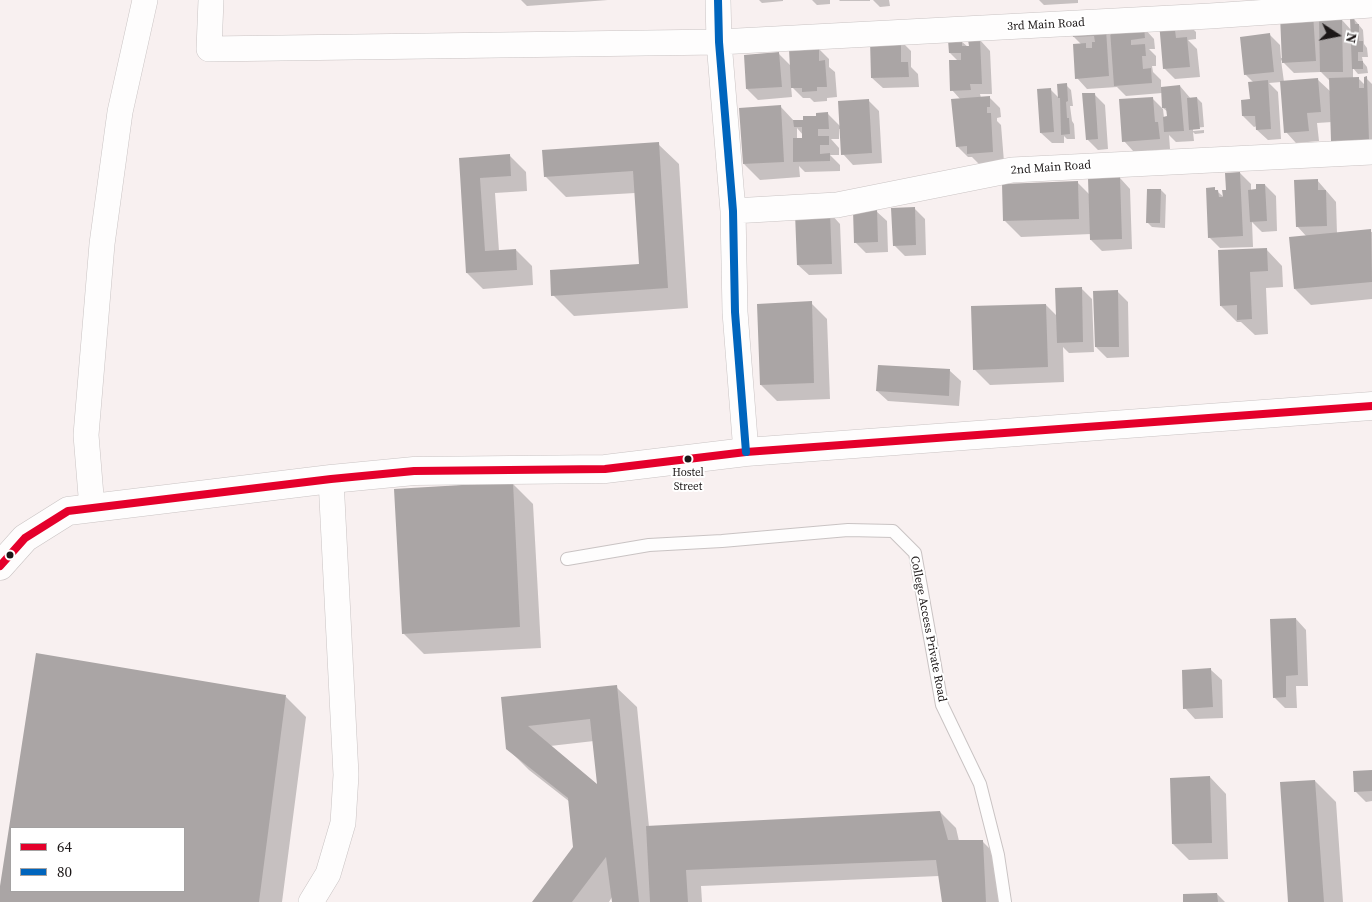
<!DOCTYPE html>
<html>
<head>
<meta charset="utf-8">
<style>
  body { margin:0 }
  #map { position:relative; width:1372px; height:902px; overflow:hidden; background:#f8f0f0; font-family:"Source Serif 4",serif }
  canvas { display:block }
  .legend { position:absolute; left:10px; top:827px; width:175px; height:65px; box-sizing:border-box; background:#fff; border:1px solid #a4a2a2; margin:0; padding:6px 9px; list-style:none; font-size:15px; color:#1c1717 }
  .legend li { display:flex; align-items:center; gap:10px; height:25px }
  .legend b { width:25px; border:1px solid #a4a2a2 }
  .north { position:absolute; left:1312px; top:10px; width:50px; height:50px; -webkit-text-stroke:4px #fff; paint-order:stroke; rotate:101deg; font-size:14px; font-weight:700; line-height:20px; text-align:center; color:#1c1717 }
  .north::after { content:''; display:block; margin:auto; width:18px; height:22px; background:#1c1717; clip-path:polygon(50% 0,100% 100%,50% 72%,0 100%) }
</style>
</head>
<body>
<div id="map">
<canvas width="1372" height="902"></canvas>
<ul class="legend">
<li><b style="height:6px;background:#e4002b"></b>64</li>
<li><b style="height:6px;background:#0065bd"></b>80</li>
</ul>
<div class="north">N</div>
</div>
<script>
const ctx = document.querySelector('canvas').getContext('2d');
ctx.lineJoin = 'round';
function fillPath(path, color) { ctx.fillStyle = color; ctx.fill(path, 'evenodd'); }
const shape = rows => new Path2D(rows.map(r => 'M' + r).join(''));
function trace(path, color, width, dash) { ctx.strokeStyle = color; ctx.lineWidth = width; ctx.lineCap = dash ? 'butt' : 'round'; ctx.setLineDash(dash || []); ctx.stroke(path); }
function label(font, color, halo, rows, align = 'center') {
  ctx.font = font + ' "Source Serif 4",serif'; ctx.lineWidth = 4; ctx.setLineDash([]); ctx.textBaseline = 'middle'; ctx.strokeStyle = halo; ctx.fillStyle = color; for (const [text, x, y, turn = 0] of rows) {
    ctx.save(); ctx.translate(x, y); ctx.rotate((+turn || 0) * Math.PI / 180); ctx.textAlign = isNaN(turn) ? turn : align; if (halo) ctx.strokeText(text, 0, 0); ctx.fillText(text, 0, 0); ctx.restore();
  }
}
fillPath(shape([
  [521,0,608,0,527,6],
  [759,0,783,0,783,1,762,3],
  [812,0,830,0,830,4,817,5],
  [839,0,870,0,870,1,840,1],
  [873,0,889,0,890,6,880,7],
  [1039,0,1078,0,1078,3,1044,5],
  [1281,16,1342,20,1352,31,1354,19,1363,30,1364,44,1367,48,1368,57,1362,57,1363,62,1367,67,1368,73,1358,74,1353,68,1353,78,1358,78,1365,85,1366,78,1372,84,1372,156,1348,157,1332,141,1332,122,1317,123,1319,141,1296,143,1286,132,1281,82,1269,83,1278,92,1281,139,1268,140,1257,130,1257,126,1254,127,1243,116,1251,101,1253,82,1245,74,1269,34,1280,45,1281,58,1283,58],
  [1281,60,1294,73,1321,72,1330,81,1331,92,1317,79,1284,82],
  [1185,21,1196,32,1196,39,1188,40,1197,49,1200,77,1175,79,1164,68,1170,29],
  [1144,28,1154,39,1155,49,1149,49,1156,56,1156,66,1152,66,1153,72,1161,80,1161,88,1180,86,1191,99,1197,98,1202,103,1204,127,1193,128,1193,131,1204,130,1204,133,1195,134,1193,132,1194,141,1176,142,1169,135,1170,149,1134,152,1124,141,1152,98,1163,109,1164,118,1168,118,1168,112,1163,108,1162,93,1126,96,1117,87,1087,89,1077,78,1081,44,1074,37,1105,30,1112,36],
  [900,40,911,51,911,67,918,74,919,87,883,88,872,78],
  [980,40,990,51,992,94,980,94,981,98,989,97,1000,108,1001,117,997,118,997,121,1001,125,1004,162,979,164,972,157,968,157,957,146,961,100,952,90,958,61,950,53,961,41,968,47],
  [818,48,829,59,829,67,835,72,837,97,827,98,827,101,814,102,810,98,803,98,791,86,792,97,758,100,747,89,779,54,791,66],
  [1058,85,1066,85,1071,90,1073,106,1070,106,1072,121,1074,124,1075,139,1067,139,1064,136,1064,143,1052,143,1041,133,1050,89,1059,98],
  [1094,94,1105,105,1108,149,1098,150,1087,139],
  [868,100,879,111,882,163,853,165,843,154,841,129,839,129,839,139,831,139,839,148,839,155,830,155,840,165,840,171,805,172,799,166,800,177,760,180,744,164,780,106,795,122,828,114,841,127],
  [797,128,803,135,803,140,797,140],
  [658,144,679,164,688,308,574,316,553,295,640,265,635,193,566,197,545,176],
  [510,156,526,172,527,191,495,193,499,251,516,250,532,266,533,285,483,289,467,273,460,159],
  [1240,173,1251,184,1251,191,1257,190,1265,185,1276,196,1277,231,1262,232,1252,222,1253,247,1220,248,1209,237,1214,189,1224,197],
  [1120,178,1130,189,1132,249,1102,251,1091,240,1091,234,1021,237,1005,221,1077,182,1090,195],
  [1317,180,1336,202,1337,234,1372,232,1372,299,1311,305,1295,289,1307,237,1297,226],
  [1161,190,1166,195,1165,228,1152,227,1147,222],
  [914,208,925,219,926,255,905,256,894,245],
  [876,211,887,221,888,252,866,253,855,242],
  [830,213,840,224,842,274,809,275,798,265],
  [1266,249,1282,266,1283,287,1266,288,1268,334,1255,335,1241,322,1237,322,1221,306],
  [1081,288,1092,299,1094,352,1069,353,1063,347,1064,382,990,385,974,369,1046,305,1057,316],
  [1117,291,1128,302,1129,357,1107,358,1096,347],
  [811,303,827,319,830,399,777,401,761,385],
  [950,371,961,381,959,406,888,401,877,391],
  [512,483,533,504,541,648,424,654,403,633],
  [1296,619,1306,630,1308,686,1296,686,1297,708,1285,708,1274,697],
  [37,655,285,696,306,717,282,902,0,902],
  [11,828,184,828,184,891,11,891],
  [1211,670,1222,680,1223,718,1195,719,1185,708],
  [616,687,637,707,649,827,940,812,956,828,959,841,982,841,998,857,1001,902,943,902,939,876,701,886,702,902,613,902,612,897,609,902,534,902,574,847,570,802,529,770,508,749,502,699],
  [594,741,599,787,550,746],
  [1372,771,1372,801,1366,802,1355,791],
  [1210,777,1226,794,1228,859,1189,860,1173,844],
  [1315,781,1336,802,1343,902,1289,902],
  [1217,894,1225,902,1184,902]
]), '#0003');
fillPath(shape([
  [1313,13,1316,61,1282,63,1280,15],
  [1350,18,1354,18,1355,24,1359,24,1359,41,1363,41,1363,52,1358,52,1358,61,1363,61,1363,69,1352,69],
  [1342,19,1343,72,1320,72,1319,20],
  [1159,22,1175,30,1176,38,1187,37,1190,67,1163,69],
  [1144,27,1145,38,1131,40,1131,45,1145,44,1146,56,1142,56,1143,69,1151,68,1152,83,1114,86,1110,30],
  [1106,29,1109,76,1075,79,1073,44,1086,43,1086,48,1092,48,1092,42,1095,42,1094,36,1073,37,1072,31],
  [1270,33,1274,72,1244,75,1240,37],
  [901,39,901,62,908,62,909,77,871,78,870,40],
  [980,39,982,84,970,84,971,90,950,91,949,60,961,60,961,53,949,53,948,40,962,40,962,46,969,46,968,40],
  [819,47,819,61,825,60,827,87,817,87,817,91,802,92,802,88,791,88,789,49],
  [779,52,782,87,746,89,744,55],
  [1367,76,1369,140,1331,141,1329,78,1359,77,1359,88,1364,88,1364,77],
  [1318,78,1321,112,1307,113,1309,131,1284,133,1280,81],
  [1268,80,1271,129,1256,130,1255,116,1242,116,1241,100,1250,99,1248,82],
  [1067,83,1068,101,1066,102,1067,118,1069,118,1070,134,1061,135,1060,98,1058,98,1057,84],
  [1180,85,1184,131,1164,132,1163,117,1167,116,1166,108,1162,108,1161,87],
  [1051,88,1054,132,1040,133,1037,89],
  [1082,93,1095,93,1098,139,1086,140],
  [990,96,990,107,987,107,987,113,991,113,993,152,967,154,967,146,956,147,951,99],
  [1153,97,1155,122,1158,122,1160,139,1122,142,1119,99],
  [1197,97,1200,129,1189,130,1187,98],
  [869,99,872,153,841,155,838,101],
  [781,105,784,162,743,164,739,108],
  [828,112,829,129,818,129,818,136,829,136,829,145,820,145,820,154,830,153,830,161,793,162,793,138,802,138,802,127,794,127,793,120,803,120,803,116,816,116,816,113],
  [659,142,668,288,551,296,550,270,639,264,633,171,544,177,542,150],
  [510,154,511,176,480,178,485,251,516,249,517,270,466,273,459,158],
  [1240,172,1243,236,1208,238,1206,188,1215,187,1215,190,1218,190,1219,197,1223,197,1222,190,1226,190,1225,173],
  [1120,177,1122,239,1090,240,1088,178],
  [1318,179,1318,190,1326,190,1327,226,1296,227,1294,180],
  [1078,181,1079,219,1003,221,1002,184],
  [1256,184,1265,184,1267,221,1250,222,1248,190,1256,189],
  [1147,189,1161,189,1160,223,1146,223],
  [915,207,916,245,893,246,891,208],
  [877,209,878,242,854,243,853,210],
  [830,212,832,264,797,265,795,213],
  [1371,229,1372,282,1294,289,1289,237],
  [1267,248,1268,271,1250,272,1252,319,1237,320,1237,305,1220,306,1218,250],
  [1082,287,1083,342,1057,343,1055,288],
  [1118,290,1119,347,1095,347,1093,291],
  [812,301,814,383,760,385,757,304],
  [1046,304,1048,367,973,370,971,306],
  [878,365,950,369,949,396,876,391],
  [513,482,520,627,402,634,394,489],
  [1296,618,1298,675,1286,676,1286,697,1273,698,1270,619],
  [36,653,286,695,259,902,0,902,0,886],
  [11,828,184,828,184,891,11,891],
  [1211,668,1213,707,1183,709,1182,670],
  [617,685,639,902,612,902,606,857,572,902,532,902,573,847,568,798,506,749,501,697],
  [590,719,597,784,528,726],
  [1372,770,1372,791,1354,792,1353,771],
  [1210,776,1212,843,1172,844,1170,778],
  [1315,780,1324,902,1288,902,1280,782],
  [940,811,948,840,983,840,986,902,942,902,936,860,686,870,688,902,650,902,646,826],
  [1217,893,1218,902,1183,902,1183,894]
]), '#aaa5a5');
const service = shape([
  [567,559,649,545,722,541,848,530,893,531,915,553,942,705,980,784,998,855,1005,902]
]);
const minor = shape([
  [211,0,209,49,719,42,1210,16,1372,5],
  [718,0,719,42,733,211,735,312,746,452],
  [733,211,837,205,1012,170,1372,152],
  [92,508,86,435,102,244,120,112,145,0],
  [311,902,328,874,343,823,346,775,331,479]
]);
const tertiary = shape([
  [0,566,25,538,68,511,331,479,414,471,605,469,746,452,1372,406]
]);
trace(service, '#c9c3c3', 14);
trace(minor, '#c9c3c3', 26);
trace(tertiary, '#c9c3c3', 29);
trace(service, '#fefdfd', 12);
trace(minor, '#fefdfd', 25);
trace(tertiary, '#fefdfd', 28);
trace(shape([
  [0,566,25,538,68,511,331,479,414,471,605,469,746,452,1372,406]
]), '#e4002b', 8);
trace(shape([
  [718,0,719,42,733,211,735,312,746,452]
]), '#0065bd', 8);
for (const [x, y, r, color] of [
  [688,459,4.5,"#1c1717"],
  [10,555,4.5,"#1c1717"]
]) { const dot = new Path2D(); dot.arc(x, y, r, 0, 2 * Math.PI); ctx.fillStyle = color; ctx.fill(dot); trace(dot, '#fff', 2); }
label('11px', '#1c1717', '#fff', [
  ["Hostel",688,473],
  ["Street",688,487]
]);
label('12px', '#1c1717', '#fff', [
  ["3rd Main Road",1046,25,-3],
  ["2nd Main Road",1051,168,-4],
  ["College Access Private Road",928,629,79]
]);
</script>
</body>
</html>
